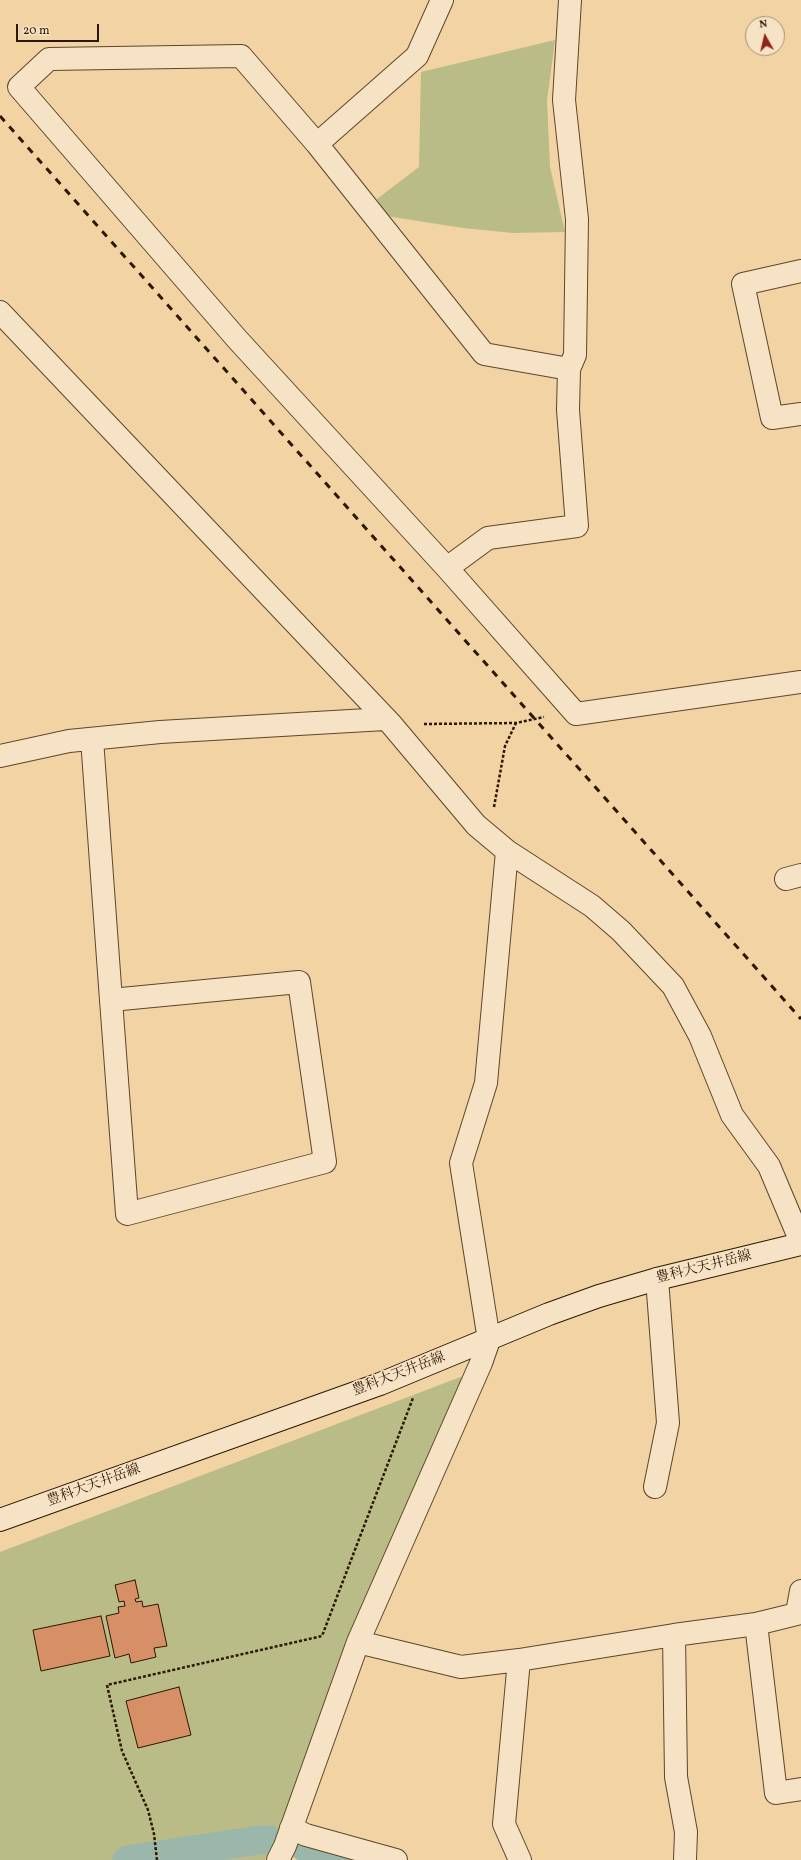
<!DOCTYPE html>
<html>
<head>
<meta charset="utf-8">
<style>
  body { margin:0 }
  #map { position:relative; width:801px; height:1860px; overflow:hidden; background:#f1d3a4; font-family:Vollkorn,serif }
  canvas { display:block }
  .north { position:absolute; left:745px; top:16px; width:40px; height:40px; box-sizing:border-box; background:#f6e2c4; border:1px solid #a59176; border-radius:50%; rotate:352deg; font-size:11px; font-weight:700; line-height:16px; text-align:center; color:#2c1702 }
  .north::after { content:''; display:block; margin:auto; width:14px; height:18px; background:#8f2418; clip-path:polygon(50% 0,100% 100%,50% 72%,0 100%) }
  .scale { position:absolute; left:16px; top:24px; width:83px; height:18px; box-sizing:border-box; border:2px solid #2c1702; border-top:0; padding-left:5px; font-size:12px; line-height:14px; white-space:nowrap; color:#2c1702; -webkit-text-stroke:3px #f6e2c4; paint-order:stroke }
</style>
</head>
<body>
<div id="map">
<canvas width="801" height="1860"></canvas>
<div class="north">N</div>
<div class="scale">20 m</div>
</div>
<script>
const ctx = document.querySelector('canvas').getContext('2d');
ctx.lineJoin = 'round';
function fillPath(path, color) { ctx.fillStyle = color; ctx.fill(path, 'evenodd'); }
const shape = rows => new Path2D(rows.map(r => 'M' + r).join(''));
function trace(path, color, width, dash) { ctx.strokeStyle = color; ctx.lineWidth = width; ctx.lineCap = dash ? 'butt' : 'round'; ctx.setLineDash(dash || []); ctx.stroke(path); }
function label(font, color, halo, rows, align = 'center') {
  ctx.font = font + ' Vollkorn,"Noto Serif JP",serif'; ctx.lineWidth = 3; ctx.setLineDash([]); ctx.textBaseline = 'middle'; ctx.strokeStyle = halo; ctx.fillStyle = color; for (const [text, x, y, turn = 0] of rows) {
    ctx.save(); ctx.translate(x, y); ctx.rotate((+turn || 0) * Math.PI / 180); ctx.textAlign = isNaN(turn) ? turn : align; if (halo) ctx.strokeText(text, 0, 0); ctx.fillText(text, 0, 0); ctx.restore();
  }
}
fillPath(shape([
  [555,40,547,101,550,167,565,232,513,233,463,228,386,216,377,199,419,167,421,72],
  [471,1373,265,1860,0,1860,0,1552]
]), '#b9bc86');
trace(shape([
  [304,1847,345,1860],
  [127,1860,259,1840,270,1840]
]), '#9bb7ab', 29);
const building = shape([
  [135,1580,139,1598,135,1599,136,1602,142,1601,143,1607,158,1604,167,1646,154,1648,156,1657,131,1663,129,1654,115,1658,106,1616,119,1613,118,1607,125,1606,124,1601,119,1602,115,1585,135,1580],
  [101,1616,110,1656,41,1671,33,1630,101,1616],
  [179,1687,191,1735,138,1748,126,1701,179,1687]
]);
fillPath(building, '#d79066');
trace(building, '#2c1702', 1);
const street = shape([
  [317,144,417,56,442,0],
  [801,271,743,284,772,418,801,414],
  [0,312,391,724,476,825,507,851,592,906,621,931,673,986,700,1036,732,1115,769,1166,801,1242],
  [569,369,484,354,317,144,241,56,49,59,19,87,237,339,447,568,576,714,801,682],
  [447,568,488,538,577,526,568,410,569,369,575,355,577,219,564,100,570,0],
  [92,739,111,1000,127,1214,325,1162,299,982,111,1000],
  [0,756,69,741,160,732,385,719],
  [786,879,801,875],
  [655,1487,668,1423,657,1279],
  [797,1613,801,1591],
  [756,1624,776,1793,801,1789],
  [674,1635,676,1777,686,1832,685,1860],
  [358,1642,461,1667,519,1660,674,1635,756,1624,801,1613],
  [519,1660,504,1824,520,1860],
  [291,1828,306,1835,396,1860],
  [278,1860,285,1846,358,1642,481,1363,489,1340,461,1163,486,1083,507,851]
]);
const secondary = shape([
  [0,1520,380,1384,549,1314,599,1296,657,1279,801,1244]
]);
trace(street, '#5d462a', 24);
trace(secondary, '#2c1702', 24);
trace(shape([
  [424,724,516,723,544,717],
  [494,807,505,746,516,723],
  [157,1860,154,1834,148,1810,122,1751,107,1685,322,1636,413,1398]
]), '#2c1702', 2.5, [3, 2]);
trace(street, '#f6e2c4', 22);
trace(secondary, '#f6e2c4', 22);
trace(shape([
  [0,116,801,1019]
]), '#2c1702', 3, [7, 7]);
label('14px', '#2c1702', '#f6e2c4', [
  ["豊科大天井岳線",704,1268,-14],
  ["豊科大天井岳線",399,1375,-21],
  ["豊科大天井岳線",94,1486,-20]
]);
</script>
</body>
</html>
